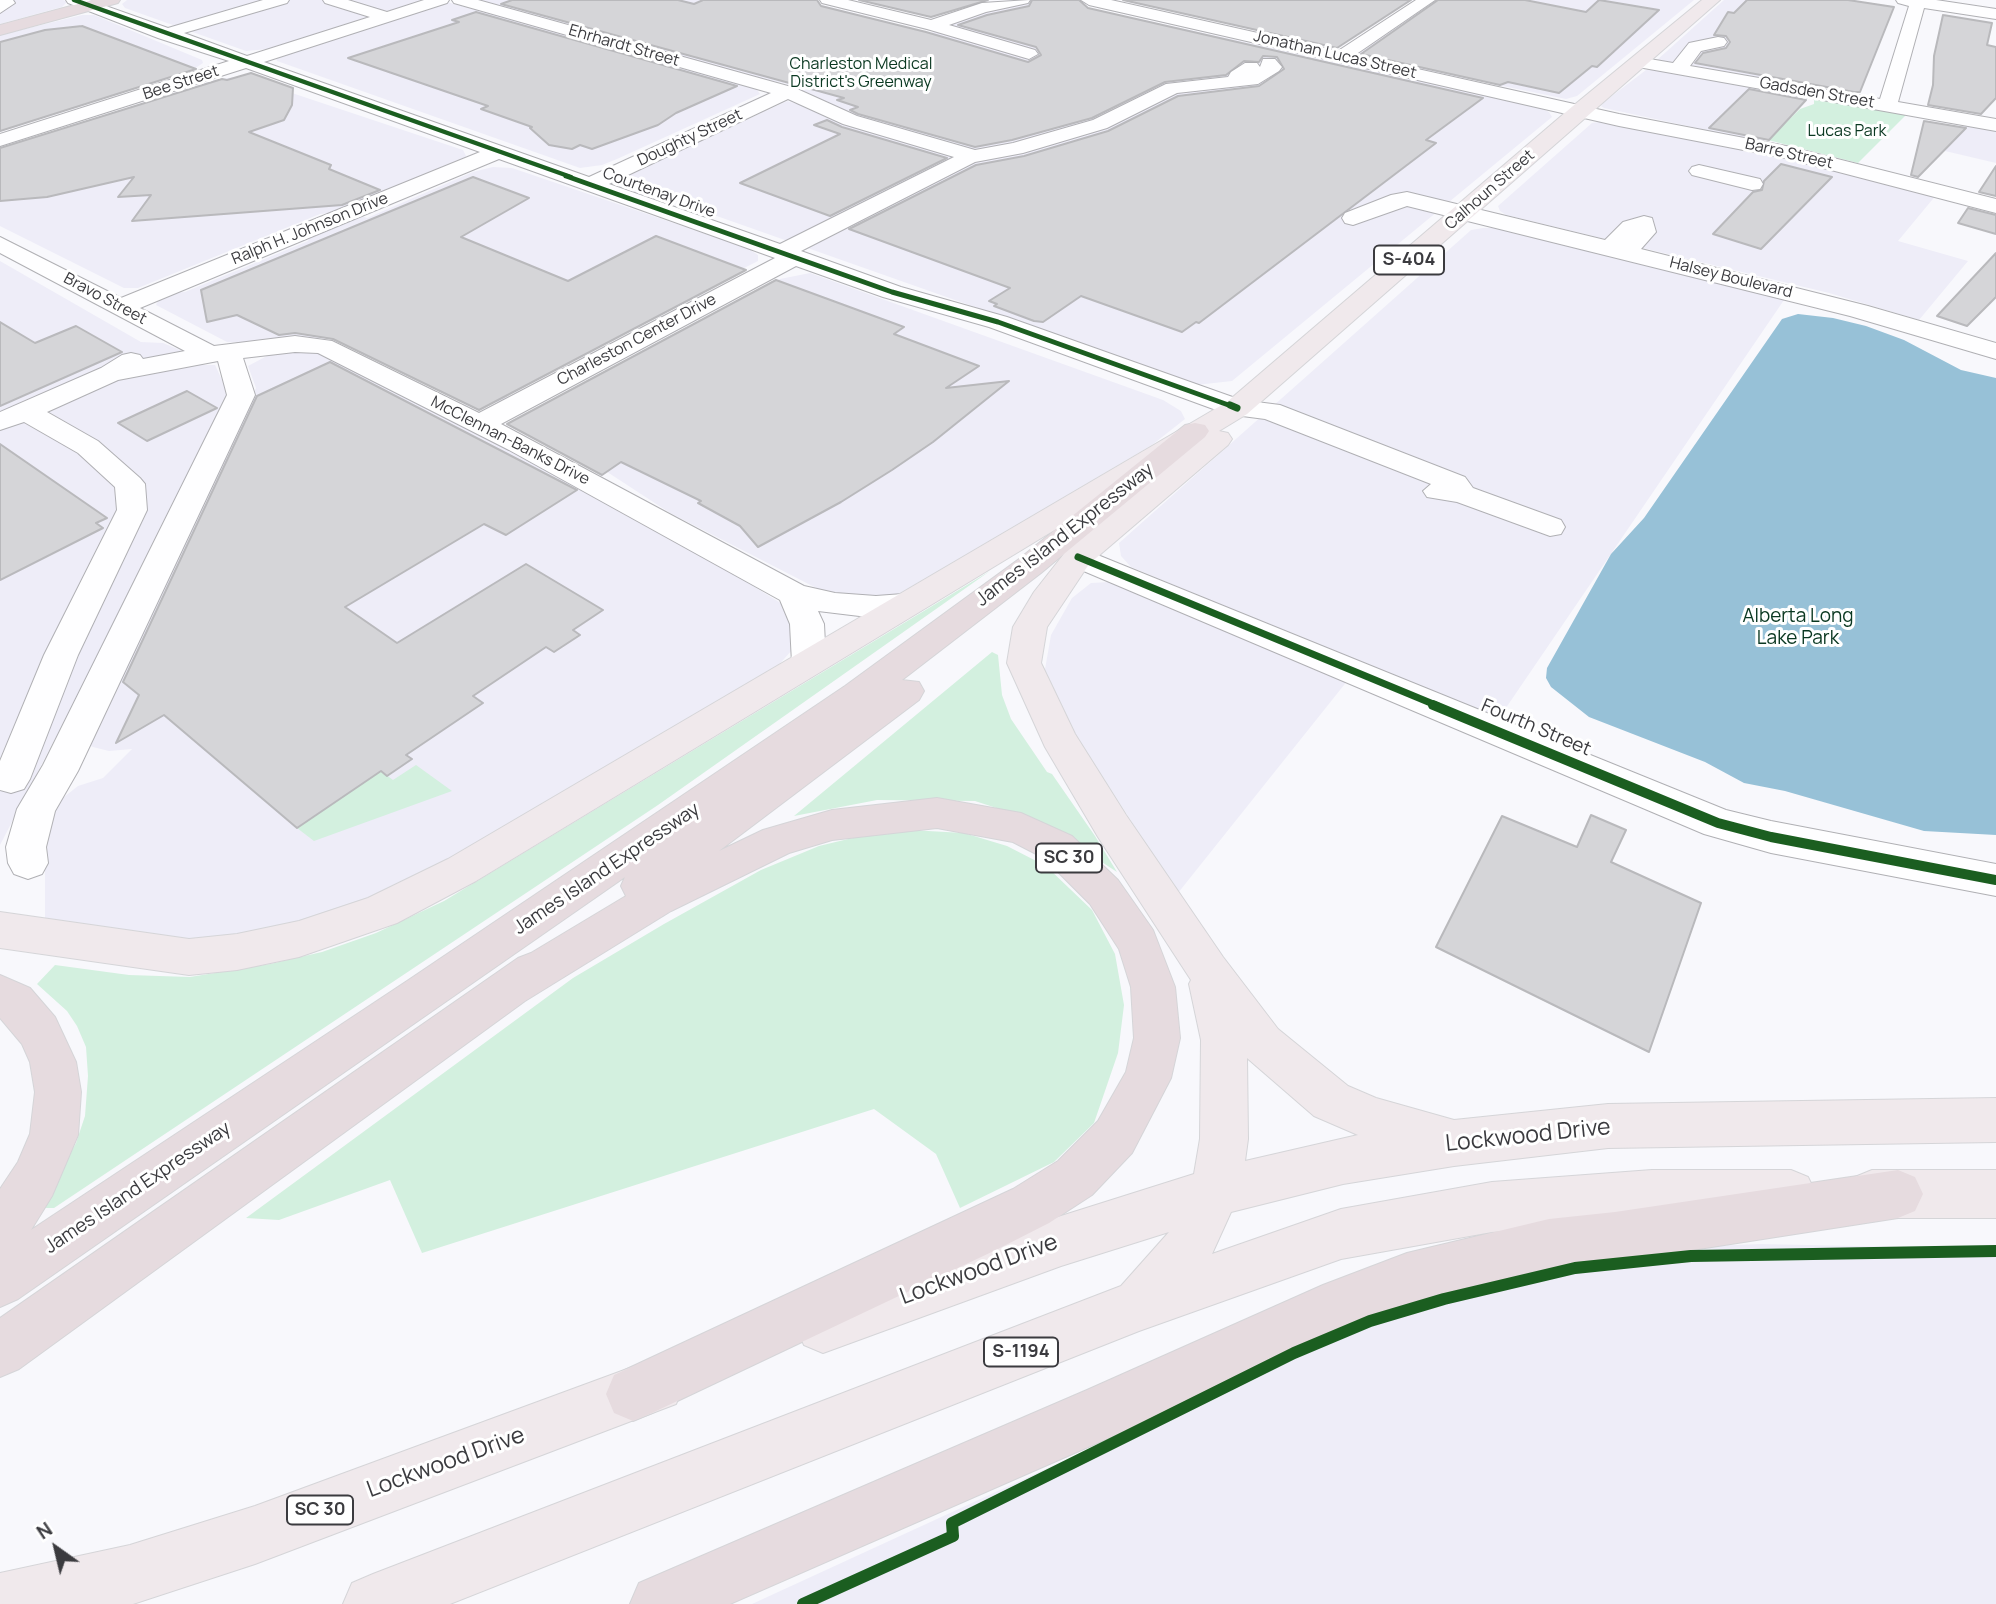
<!DOCTYPE html>
<html>
<head>
<meta charset="utf-8">
<style>
  body { margin:0 }
  #map { position:relative; width:1996px; height:1604px; overflow:hidden; background:#f8f8fc; font-family:Manrope,sans-serif }
  canvas { display:block }
  .north { position:absolute; left:21px; top:1513px; width:70px; height:70px; -webkit-text-stroke:5px #fff; paint-order:stroke; rotate:326deg; font-size:19px; font-weight:700; line-height:28px; text-align:center; color:#3b3b3f }
  .north::after { content:''; display:block; margin:auto; width:24px; height:32px; background:#3b3b3f; clip-path:polygon(50% 0,100% 100%,50% 72%,0 100%) }
</style>
</head>
<body>
<div id="map">
<canvas width="1996" height="1604"></canvas>
<div class="north">N</div>
</div>
<script>
const ctx = document.querySelector('canvas').getContext('2d');
ctx.lineJoin = 'round';
function fillPath(path, color) { ctx.fillStyle = color; ctx.fill(path, 'evenodd'); }
const shape = rows => new Path2D(rows.map(r => 'M' + r).join(''));
function trace(path, color, width, dash) { ctx.strokeStyle = color; ctx.lineWidth = width; ctx.lineCap = dash ? 'butt' : 'round'; ctx.setLineDash(dash || []); ctx.stroke(path); }
function label(font, color, halo, rows, align = 'center') {
  ctx.font = font + ' Manrope,sans-serif'; ctx.lineWidth = 6; ctx.setLineDash([]); ctx.textBaseline = 'middle'; ctx.strokeStyle = halo; ctx.fillStyle = color; for (const [text, x, y, turn = 0] of rows) {
    ctx.save(); ctx.translate(x, y); ctx.rotate((+turn || 0) * Math.PI / 180); ctx.textAlign = isNaN(turn) ? turn : align; if (halo) ctx.strokeText(text, 0, 0); ctx.fillText(text, 0, 0); ctx.restore();
  }
}
fillPath(shape([
  [0,0,63,0,67,2,62,7,0,24],
  [127,0,324,0,374,17,268,49,246,51,125,8,122,4],
  [342,0,431,0,386,13],
  [476,0,802,0,931,33,973,15,1011,6,1040,2,1075,5,1534,105,1549,112,1552,117,1232,381,1196,385,626,184,621,178,787,101,808,107,825,117,961,156,834,107,786,84,728,70],
  [1434,0,1694,0,1577,96,1566,99,1372,59,1359,53,1358,50],
  [1724,0,1819,0,1772,82,1657,60],
  [447,2,755,87,760,94,617,159,602,165,580,168,277,61,276,58,283,55],
  [82,15,94,15,202,60,203,63,191,71,0,132,0,35],
  [1646,70,1656,70,1804,96,1762,142,1604,108,1601,106,1604,102],
  [241,76,463,150,466,156,464,160,339,212,320,214,138,288,124,288,0,226,0,148,215,80],
  [1606,121,1772,153,1937,194,1898,241,1968,261,1919,320,1829,293,1506,215,1500,211,1498,206,1592,123],
  [1963,124,1996,130,1996,163,1945,151],
  [493,167,512,168,747,248,758,255,758,261,648,316,509,392,506,400,499,402,473,404,459,401,429,386,425,374,329,339,302,337,252,343,227,342,156,305,159,298,169,293,185,292,308,241,313,233,359,215,367,218,473,172],
  [1483,228,1502,228,1784,300,1497,721,1131,567,1121,556,1119,543,1471,230],
  [0,261,141,342,163,343,180,350,197,365,215,365,231,399,0,845],
  [810,273,1163,400,1181,411,1185,419,1152,445,906,591,894,597,830,595,670,513,595,464,588,381,780,279],
  [314,351,463,425,711,560,787,607,792,612,793,649,775,669,416,882,281,930,183,942,45,921,45,834,59,801,78,786,103,778,132,749,109,751,93,747,85,743,83,732,256,388,248,366,267,356,283,352],
  [1109,582,1348,680,1178,893,1067,722,1044,675,1051,635,1072,598,1091,583],
  [1761,1244,1996,1249,1996,1604,752,1604,1087,1450,1335,1324,1506,1272,1683,1247]
]), '#eeedf8');
fillPath(shape([
  [1814,98,1906,115,1858,163,1768,140,1800,109,1814,104],
  [990,571,658,805,54,1208,42,1208,76,1143,85,1116,88,1076,86,1047,77,1026,67,1011,37,984,55,965,129,975,190,977,270,964,322,952,376,933,444,901],
  [992,652,998,655,1002,695,1011,719,1047,772,1052,774,1095,836,1117,872,1042,823,975,801,877,800,794,816],
  [416,765,452,791,314,841,297,828,381,771,393,780],
  [910,830,964,833,1007,846,1046,866,1092,910,1115,954,1124,1005,1118,1053,1094,1123,1054,1162,960,1208,936,1154,874,1109,422,1253,390,1180,279,1220,246,1218,573,978,664,924,761,870,819,846,869,834]
]), '#d3f0df');
fillPath(shape([
  [1798,314,1833,318,1866,326,1904,340,1961,370,1996,378,1996,835,1924,831,1785,791,1744,783,1705,762,1589,717,1551,687,1546,678,1547,668,1611,554,1644,518,1782,319]
]), '#97c1d7');
const building = shape([
  [512,0,678,0,694,4,703,0,817,0,821,6,926,32,1028,62,1041,55,1036,47,958,25,987,15,1029,6,1032,0,1079,0,1088,8,1483,98,1426,140,1436,143,1199,323,1196,322,1182,332,1081,296,1043,322,1034,321,994,306,997,304,989,301,1010,288,849,229,976,165,1024,156,1108,131,1178,96,1259,86,1284,69,1277,57,1263,56,1259,62,1244,61,1226,75,1165,82,1092,118,1012,140,975,147,858,114,850,110,858,107,837,100,844,98,501,4,512,0],
  [859,0,988,0,931,17,859,0],
  [1123,0,1411,0,1337,48,1123,0],
  [1438,0,1525,0,1586,12,1599,0,1659,10,1597,67,1592,66,1559,93,1508,82,1500,85,1361,54,1438,0],
  [1747,0,1848,0,1894,7,1860,92,1854,92,1695,63,1703,53,1726,48,1730,42,1726,36,1714,35,1728,12,1734,13,1747,0],
  [476,12,737,86,676,113,658,125,592,149,580,145,572,149,549,145,530,128,532,127,481,109,488,106,348,58,459,22,452,20,476,12],
  [1943,15,1992,23,1987,45,1996,47,1996,98,1981,114,1928,105,1933,85,1934,56,1943,15],
  [82,26,196,69,0,131,0,42,45,30,82,26],
  [251,73,293,88,292,105,284,120,249,132,331,165,329,169,380,190,342,205,132,221,151,195,118,197,134,177,47,197,0,201,0,148,222,79,227,80,251,73],
  [1749,89,1806,100,1769,140,1709,128,1749,89],
  [827,120,842,127,947,158,830,216,740,183,840,134,814,125,827,120],
  [1924,121,1966,128,1918,177,1911,175,1924,121],
  [1781,164,1832,177,1761,249,1713,234,1753,192,1762,190,1764,181,1781,164],
  [1996,166,1996,196,1979,192,1996,166],
  [473,177,529,198,461,237,568,281,656,236,746,270,479,410,333,339,295,333,279,335,237,315,207,322,201,290,473,177],
  [1968,208,1996,215,1996,234,1958,223,1968,208],
  [1996,253,1996,297,1967,326,1937,316,1996,253],
  [776,280,904,327,894,334,979,366,946,388,1009,381,933,442,892,470,841,502,758,547,740,526,698,503,701,501,621,462,602,475,507,424,776,280],
  [0,322,35,343,76,326,122,352,0,406,0,322],
  [330,362,577,490,506,535,484,524,345,607,397,643,526,564,603,610,573,630,580,635,554,652,546,647,473,696,483,703,406,755,412,759,387,776,381,771,297,828,164,715,116,743,139,695,123,682,257,396,330,362],
  [187,391,217,408,147,441,118,423,187,391],
  [0,444,107,518,96,523,103,528,0,580,0,444],
  [1591,815,1626,830,1611,862,1701,903,1649,1052,1436,947,1502,816,1577,847,1591,815]
]);
fillPath(building, '#d5d5d8');
trace(building, '#b9b9bc', 2);
const minor = shape([
  [0,0,13,0,15,3,0,13,0,0],
  [66,0,89,0,168,28,263,0,289,0,287,3,184,33,247,56,370,17,325,3,323,0,348,0,387,12,424,0,449,0,447,3,264,62,589,177,771,93,454,3,452,0,478,0,795,88,857,116,975,150,1013,143,1093,120,1166,84,1228,77,1231,72,1245,63,1257,63,1260,67,1263,59,1275,59,1282,67,1279,71,1258,84,1177,93,1107,128,1023,153,975,162,801,251,901,287,1007,317,1241,400,1280,405,1465,477,1473,488,1561,520,1565,527,1561,534,1550,536,1457,502,1427,497,1423,491,1431,484,1265,419,1227,414,989,327,883,297,796,266,501,424,804,586,835,593,876,596,903,594,915,597,920,605,915,613,903,616,876,618,818,611,824,624,826,663,821,671,809,675,797,671,792,663,790,624,780,600,509,450,318,353,295,352,243,358,255,395,78,771,55,811,46,847,48,863,42,874,28,879,14,874,8,863,6,847,17,809,43,765,227,395,218,361,118,380,47,412,98,441,140,478,145,484,147,510,78,655,30,779,24,789,11,793,0,790,0,761,44,655,117,510,115,487,78,453,24,422,0,430,0,412,101,368,122,355,131,353,140,355,143,359,185,351,0,253,0,237,121,298,480,152,246,68,0,146,0,134,229,61,158,38,68,3,66,0],
  [788,99,843,124,954,157,780,244,609,184,788,99],
  [499,159,775,258,479,413,332,341,295,336,214,346,140,308,499,159],
  [820,0,848,0,931,20,982,3,1030,0,1028,3,986,12,949,25,1035,50,1038,54,1029,59,927,29,822,3,820,0],
  [1081,0,1111,0,1338,51,1416,0,1435,0,1355,55,1619,114,1786,146,1996,199,1996,213,1785,158,1619,126,1089,5,1081,0],
  [1896,0,1936,0,1996,9,1996,19,1924,8,1898,102,1996,119,1996,131,1638,67,1629,62,1638,57,1673,63,1689,43,1718,37,1724,38,1727,42,1724,46,1701,51,1690,66,1880,99,1909,6,1898,3,1896,0],
  [1699,165,1760,179,1763,184,1760,189,1752,190,1692,175,1689,171,1692,167,1699,165],
  [1407,192,1605,240,1623,222,1644,216,1652,218,1656,232,1641,249,1868,306,1996,343,1996,359,1850,316,1407,206,1353,225,1345,223,1342,218,1345,213,1391,195,1407,192],
  [1078,547,1726,810,1771,821,1996,864,1996,896,1771,853,1704,834,1067,564,1062,557,1067,550,1078,547]
]);
const major = shape([
  [1702,0,1720,0,1247,414,1219,431,1228,433,1232,439,1228,445,1089,564,1047,627,1041,663,1075,734,1126,815,1223,957,1278,1029,1348,1086,1376,1098,1454,1120,1608,1104,1996,1098,1996,1142,1608,1148,1454,1166,1343,1184,1231,1212,1212,1254,1341,1209,1492,1182,1652,1170,1791,1170,1808,1177,1816,1194,1808,1211,1791,1218,1652,1218,1492,1232,1341,1259,1139,1331,450,1604,343,1604,352,1583,373,1574,1121,1286,1169,1232,1061,1266,823,1353,804,1345,796,1326,804,1307,823,1299,1061,1216,1194,1174,1200,1139,1201,1040,1189,984,1191,980,1098,837,1045,747,1007,663,1013,627,1034,592,1067,550,1188,449,476,881,397,923,299,957,237,970,189,975,0,948,0,912,189,939,237,934,299,921,368,898,448,859,1227,402,1573,106,1702,0],
  [1247,1058,1314,1116,1358,1135,1245,1161,1248,1139,1247,1058],
  [1872,1170,1996,1170,1996,1218,1872,1218,1855,1211,1847,1194,1855,1177,1872,1170],
  [657,1358,676,1366,684,1385,676,1404,255,1564,133,1604,0,1604,0,1573,130,1545,255,1506,657,1358]
]);
const highway = shape([
  [93,0,120,0,118,3,0,35,0,25,93,0],
  [1195,423,1205,425,1209,431,1205,437,1041,573,902,680,919,682,924,691,919,700,719,851,763,830,832,810,937,798,1021,813,1072,836,1118,880,1153,930,1175,987,1180,1038,1171,1078,1132,1153,1092,1195,1049,1223,998,1249,652,1413,633,1421,614,1413,606,1394,614,1375,1013,1189,1058,1161,1098,1121,1126,1072,1134,1038,1131,987,1119,949,1090,904,1044,858,1013,842,937,828,832,840,789,853,671,911,525,1001,19,1369,0,1377,0,1318,518,958,531,953,626,896,621,886,625,877,18,1299,0,1307,0,1189,18,1162,30,1134,35,1092,30,1062,22,1044,0,1018,0,975,30,988,55,1017,76,1062,81,1092,78,1135,52,1196,31,1230,407,981,845,686,1019,559,1185,425,1195,423],
  [1898,1170,1915,1177,1923,1194,1915,1211,1898,1218,1615,1262,1549,1269,1407,1305,1354,1326,1127,1430,730,1604,630,1604,639,1583,1087,1390,1323,1285,1407,1253,1549,1219,1615,1212,1898,1170]
]);
trace(minor, '#b0b0b4', 2);
trace(major, '#d5d5d8', 2);
trace(highway, '#d5d5d8', 2);
fillPath(minor, '#fefeff');
fillPath(major, '#f0e9ec');
fillPath(highway, '#e6dbdf');
trace(shape([
  [74,0,571,177]
]), '#1b5e20', 4.5);
trace(shape([
  [566,176,892,292,998,322,1234,407]
]), '#1b5e20', 5);
trace(shape([
  [1230,405,1237,408],
  [1078,557,1438,706]
]), '#1b5e20', 7);
trace(shape([
  [1433,705,1718,823,1771,837,1996,880]
]), '#1b5e20', 10);
trace(shape([
  [803,1604,953,1536,952,1523,1294,1353,1370,1321,1444,1299,1575,1268,1691,1256,1996,1251]
]), '#1b5e20', 12);
label('16px', '#3b3b3f', '#fff', [
  ["Ehrhardt Street",624,46,16],
  ["Jonathan Lucas Street",1335,55,13],
  ["Bee Street",181,83,-18],
  ["Gadsden Street",1817,93,10],
  ["Doughty Street",690,138,-25],
  ["Barre Street",1789,154,13],
  ["Calhoun Street",1490,190,-41],
  ["Courtenay Drive",659,193,20],
  ["Ralph H. Johnson Drive",310,229,-22],
  ["Halsey Boulevard",1731,278,14],
  ["Bravo Street",105,299,28],
  ["Charleston Center Drive",637,340,-28],
  ["McClennan-Banks Drive",510,441,27]
]);
label('16px', '#0a3821', '#fff', [
  ["Charleston Medical",861,65],
  ["District's Greenway",861,83],
  ["Lucas Park",1847,132]
]);
for (const [x, y, w] of [
  [1409,260,70],
  [1069,858,66],
  [1021,1352,74],
  [320,1510,66]
]) { const box = new Path2D(); box.roundRect(x - w / 2, y - 14.5, w, 29, 5); ctx.fillStyle = '#fff'; ctx.fill(box); trace(box, '#3b3b3f', 2); }
label('bold 18px', '#3b3b3f', null, [
  ["S-404",1409,260],
  ["SC 30",1069,858],
  ["S-1194",1021,1352],
  ["SC 30",320,1510]
]);
label('19px', '#3b3b3f', '#fff', [
  ["James Island Expressway",1065,535,-38],
  ["Fourth Street",1536,728,23],
  ["James Island Expressway",607,869,-34],
  ["James Island Expressway",138,1188,-34]
]);
label('19px', '#0a3821', '#fff', [
  ["Alberta Long",1798,617],
  ["Lake Park",1798,639]
]);
label('23px', '#3b3b3f', '#fff', [
  ["Lockwood Drive",1528,1136,-6],
  ["Lockwood Drive",979,1270,-20],
  ["Lockwood Drive",446,1463,-20]
]);
</script>
</body>
</html>
